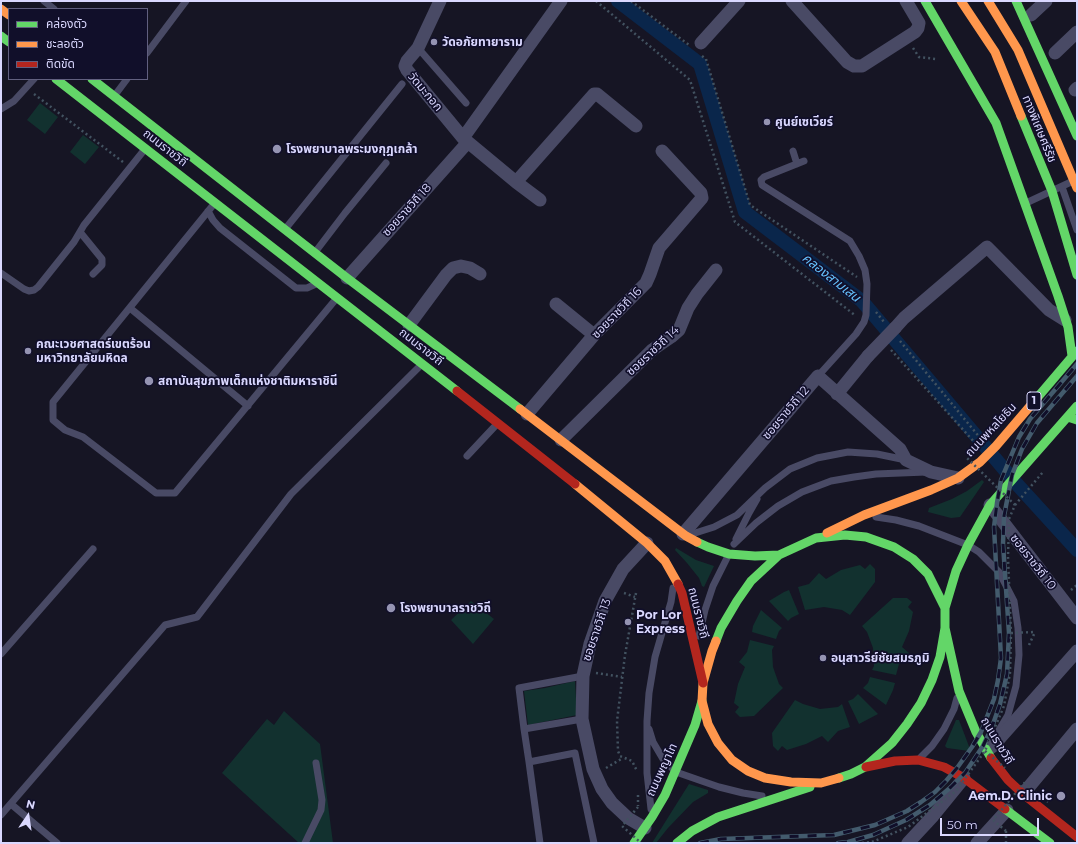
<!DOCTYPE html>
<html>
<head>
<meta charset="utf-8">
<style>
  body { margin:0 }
  #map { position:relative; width:1078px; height:844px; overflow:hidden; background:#161524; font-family:Montserrat,"Noto Sans Thai",sans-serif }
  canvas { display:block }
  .frame { position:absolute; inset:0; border:2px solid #dad8ff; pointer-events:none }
  .legend { position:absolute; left:8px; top:8px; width:140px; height:72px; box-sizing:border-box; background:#110f2a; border:1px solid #615f7f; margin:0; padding:5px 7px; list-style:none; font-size:12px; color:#dad8ff }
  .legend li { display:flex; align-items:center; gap:8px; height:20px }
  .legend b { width:20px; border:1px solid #615f7f }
  .north { position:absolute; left:8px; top:796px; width:40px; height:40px; -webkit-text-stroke:3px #110f2a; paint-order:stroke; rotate:13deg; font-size:11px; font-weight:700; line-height:16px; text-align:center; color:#dad8ff }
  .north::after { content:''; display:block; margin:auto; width:14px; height:18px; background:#dad8ff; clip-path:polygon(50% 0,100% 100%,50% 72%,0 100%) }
  .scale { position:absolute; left:940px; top:818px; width:99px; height:18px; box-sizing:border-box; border:2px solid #dad8ff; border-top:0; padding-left:5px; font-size:12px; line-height:14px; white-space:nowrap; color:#dad8ff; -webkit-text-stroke:3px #110f2a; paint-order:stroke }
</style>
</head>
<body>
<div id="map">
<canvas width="1078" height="844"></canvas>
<div class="frame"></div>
<ul class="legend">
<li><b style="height:5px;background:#63d668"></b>คล่องตัว</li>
<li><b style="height:5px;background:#ff974d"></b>ชะลอตัว</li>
<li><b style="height:5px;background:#b3261e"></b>ติดขัด</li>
</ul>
<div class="north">N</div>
<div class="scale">50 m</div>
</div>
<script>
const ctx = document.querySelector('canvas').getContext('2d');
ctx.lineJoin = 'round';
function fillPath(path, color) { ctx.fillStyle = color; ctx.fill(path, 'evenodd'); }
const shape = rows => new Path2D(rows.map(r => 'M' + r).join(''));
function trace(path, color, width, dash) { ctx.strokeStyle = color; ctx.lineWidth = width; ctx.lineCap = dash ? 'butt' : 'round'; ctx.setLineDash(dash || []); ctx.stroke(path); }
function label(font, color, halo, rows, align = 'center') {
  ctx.font = font + ' Montserrat,"Noto Sans Thai",sans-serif'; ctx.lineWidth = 3.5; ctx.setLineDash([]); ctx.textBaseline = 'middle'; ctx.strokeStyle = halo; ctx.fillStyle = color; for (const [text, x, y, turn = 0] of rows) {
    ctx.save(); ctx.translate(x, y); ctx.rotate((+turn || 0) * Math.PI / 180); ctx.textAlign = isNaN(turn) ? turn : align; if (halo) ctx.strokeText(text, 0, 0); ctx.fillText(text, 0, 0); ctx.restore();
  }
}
fillPath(shape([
  [40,103,58,117,45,134,27,120],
  [83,135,99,147,85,164,70,152],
  [982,480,984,482,960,517,951,518,928,512,929,508,952,499,967,491],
  [676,548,696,560,714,566,704,587,702,586,699,578,687,563,675,550],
  [870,564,875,569,875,582,850,615,842,610,824,607,805,610,798,587,809,584,819,573,826,579,841,570,860,565,865,569],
  [789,590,799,614,791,618,788,621,769,601,784,592],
  [893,598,907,598,912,602,908,607,913,612,909,631,902,647,909,653,899,664,896,675,872,670,874,666,873,648,867,632,862,626],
  [471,601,494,619,473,644,451,620],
  [761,610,782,628,779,631,776,639,752,632,753,626],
  [750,640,774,646,772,650,773,667,779,684,783,688,754,716,740,717,735,712,739,707,734,703,738,684,745,667,739,662,747,652],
  [870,677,895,683,893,690,886,705,863,688,868,683],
  [575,681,577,715,528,725,524,691,545,688],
  [858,694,878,714,859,724,848,701,853,699],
  [795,700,803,704,820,709,838,707,842,704,850,727,838,731,828,742,822,736,806,744,787,750,782,746,778,751,773,746,772,733],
  [284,711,320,744,333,843,299,843,222,773,267,719,274,725],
  [956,720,959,720,970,749,969,751,947,748,945,746],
  [689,784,708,790,708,793,693,802,668,828,656,843,652,843]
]), '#12312f');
trace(shape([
  [618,1,700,64,745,212,862,301,1015,482,1077,550]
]), '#0a264b', 14);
trace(shape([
  [596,1,690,80,735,222,856,316],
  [631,1,689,45],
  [913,48,919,57,936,59],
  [702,56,706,59,750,205,857,277],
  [34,94,123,162],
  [876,312,884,322],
  [900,341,981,439],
  [891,350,976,444],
  [1015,505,1043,472],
  [1071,590,1077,585],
  [624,593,635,597],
  [636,593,625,655,617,721,618,751,620,756,632,761,637,771],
  [1029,645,1035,632],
  [596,673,622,677],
  [606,768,623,758],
  [638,795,638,806],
  [1006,831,1006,843]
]), '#425260', 2.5, [2, 3]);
trace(shape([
  [44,1,54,9],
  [418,48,466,103],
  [147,53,186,1],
  [115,95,127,79],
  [1,109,14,101,34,79],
  [793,151,797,164],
  [804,161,764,177,761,180,762,185,850,241,859,256,865,270,867,284,866,315,864,322,856,334,818,376],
  [1062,187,1077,230],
  [1026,203,1071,182],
  [214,204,53,402,53,420,65,430,83,437,156,493,175,493,336,299],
  [208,211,213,220,220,228,296,288,307,288,316,284],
  [286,228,402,84],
  [80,232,102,259,102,265,93,274],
  [316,251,345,213,386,163],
  [1,273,24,289,29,291,34,290,38,287,74,242,84,225,145,149],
  [130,308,248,406],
  [467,456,497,424],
  [876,517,896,520,919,526,968,545,979,552,999,572,1014,601,1018,628,1019,655,1016,686,1008,715,996,735],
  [692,534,714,527,737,515,765,488,790,469,817,458,848,452,877,454,906,460],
  [736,539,749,513,757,499],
  [734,544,756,523,778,506,802,492,831,481,854,477,876,474,926,472],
  [699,636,705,610,713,586,728,556],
  [1,654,93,549],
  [582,719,524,729,519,688,583,676],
  [524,729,529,762,575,753,594,843],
  [649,729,653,742,663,759,676,772,719,787,743,793,762,796],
  [921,757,932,746,944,729,954,709,957,698],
  [529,762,540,843],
  [11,804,57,843],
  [651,809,647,773,647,721,649,693,655,657,671,602,673,588],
  [1,815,165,625,197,617,291,494,421,365],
  [305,843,321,810,322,800,316,763]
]), '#494a65', 7);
trace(shape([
  [440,1,418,48,407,61,405,66,407,70,463,138,516,182,540,200],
  [792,1,847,62,854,66,862,66,915,32,918,28,919,23,906,1],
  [1031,15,1046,1],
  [701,43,739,1],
  [1055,53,1077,32],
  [1075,90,1077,88],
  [463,138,561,1],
  [516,182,594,94,597,94,636,126],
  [347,278,468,142],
  [556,304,594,335],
  [409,325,446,275,453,268,461,266,470,268,480,274],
  [895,328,904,318,987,247,989,249,1049,310,1065,320],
  [837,394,868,356],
  [527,414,594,335,646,283,650,274,659,248,702,198,701,193,662,151],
  [561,440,652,350,671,337,679,330,688,308,697,294,716,270],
  [990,505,1077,618],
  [683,534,818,376,900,449,906,460,931,472,958,478],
  [990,748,992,747,1077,651],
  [1023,794,1077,729],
  [645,828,628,818,612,803,602,789,593,769,582,719,583,676,590,644,605,601,623,569,647,543],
  [908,843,933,816,964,778],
  [977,843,1007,810]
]), '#494a65', 13);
trace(shape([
  [925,1,996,123,1058,296,1068,327,1072,356],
  [1016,1,1077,136],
  [1,36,9,42],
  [56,79,457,391],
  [92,79,347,278,520,409],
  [1037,398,1077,351],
  [1068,417,1077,420],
  [697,542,708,547,729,554,755,556,779,555],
  [716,641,721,628,737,601,751,581,779,555,816,538,845,535,866,537,894,547,913,559,928,574,945,608],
  [991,758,976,732,959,691,945,628,945,608,956,571,968,545,990,505,1077,406],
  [839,778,851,774,865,767,892,743,907,724,921,703,932,680,940,657,945,628],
  [1005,809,1050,843],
  [634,843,652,817,665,795,695,725,702,701],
  [677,843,692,831,718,817,810,787]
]), '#63d668', 9);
trace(shape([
  [1,9,9,15],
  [520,409,686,536,697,542],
  [575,484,647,543,665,561,678,584],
  [827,533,864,515,931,490,958,478,980,462,996,446,1037,398],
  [716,641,712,651,703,683,702,701,708,724,718,743,732,760,748,771,765,778,791,782,821,783,839,778]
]), '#ff974d', 9);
trace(shape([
  [457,391,575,484],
  [678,584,682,593,703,683],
  [991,758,1008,780,1023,794,1077,837],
  [866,767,895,761,918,760,944,767,964,778,1005,809]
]), '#b3261e', 9);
const rail = shape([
  [700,843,721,839,834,835,875,825,907,811,921,802,935,792,946,781,957,768,972,747,981,732,994,699,998,680,1001,658,994,527,997,503,1001,480,1019,437,1030,419,1077,364],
  [838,843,848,842,873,835,906,820,930,805,951,787,965,773,983,746,992,727,1000,704,1007,674,1009,633,1003,544,1004,516,1012,475,1022,449,1037,423,1077,376]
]);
trace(rail, '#435b6d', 4.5);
trace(rail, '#110f2a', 3, [9]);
trace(shape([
  [1011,633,1035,632],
  [985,751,1005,768],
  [638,807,622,826,641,843],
  [1006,831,993,820,1024,783,1048,802],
  [862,843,872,842,908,827,956,791,985,751,1004,706,1010,673,1011,633,1008,557,1009,519,1015,505,967,458,992,431]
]), '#425260', 2.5, [2, 3]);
trace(shape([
  [868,356,895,328]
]), '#494a65', 13);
trace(shape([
  [1021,116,1052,191,1077,275]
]), '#63d668', 9);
trace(shape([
  [961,1,995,52,1021,116],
  [988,1,1018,50,1077,188]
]), '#ff974d', 9);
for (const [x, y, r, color] of [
  [434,42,4,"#9594b2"],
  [767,122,4,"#9594b2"],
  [277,149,5,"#9594b2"],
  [28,351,4,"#9594b2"],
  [149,381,5,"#9594b2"],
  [391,608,5,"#9594b2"],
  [628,622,4,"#9594b2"],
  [823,658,4,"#9594b2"],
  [1061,796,5,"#9594b2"]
]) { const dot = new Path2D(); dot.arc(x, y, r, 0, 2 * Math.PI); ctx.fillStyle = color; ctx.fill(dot); trace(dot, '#110f2a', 1.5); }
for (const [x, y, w] of [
  [1034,401,14]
]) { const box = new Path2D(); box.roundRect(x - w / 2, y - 9, w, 18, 3); ctx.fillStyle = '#110f2a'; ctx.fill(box); trace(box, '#dad8ff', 1); }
label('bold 11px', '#dad8ff', null, [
  ["1",1034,401]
]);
label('bold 12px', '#dad8ff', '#110f2a', [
  ["วัดอภัยทายาราม",442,42],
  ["ศูนย์เซเวียร์",775,122],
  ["โรงพยาบาลพระมงกุฎเกล้า",286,149],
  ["คณะเวชศาสตร์เขตร้อน",36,344],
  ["มหาวิทยาลัยมหิดล",36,358],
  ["สถาบันสุขภาพเด็กแห่งชาติมหาราชินี",158,381],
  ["โรงพยาบาลราชวิถี",400,608],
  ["Por Lor",636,615],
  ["Express",636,629],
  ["อนุสาวรีย์ชัยสมรภูมิ",831,658],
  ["Aem.D. Clinic",1052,796,"right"]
], 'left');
label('12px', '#dad8ff', '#110f2a', [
  ["วัดมะกอก",425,92,50],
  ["ทางพิเศษศรีรัช",1039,129,68],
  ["ถนนราชวิถี",165,148,38],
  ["ซอยราชวิถี 18",407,210,-48],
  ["ซอยราชวิถี 16",617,313,-46],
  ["ถนนราชวิถี",421,347,38],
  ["ซอยราชวิถี 14",653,351,-43],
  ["ซอยราชวิถี 12",786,413,-50],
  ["ถนนพหลโยธิน",991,430,-47],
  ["ซอยราชวิถี 10",1033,562,52],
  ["ถนนราชวิถี",698,613,76],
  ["ซอยราชวิถี 13",597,630,-71],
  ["ถนนราชวิถี",997,741,59],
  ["ถนนพญาไท",662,770,-65]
]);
label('italic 13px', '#66c3ff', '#110f2a', [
  ["คลองสามเสน",831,278,38]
]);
</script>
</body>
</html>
